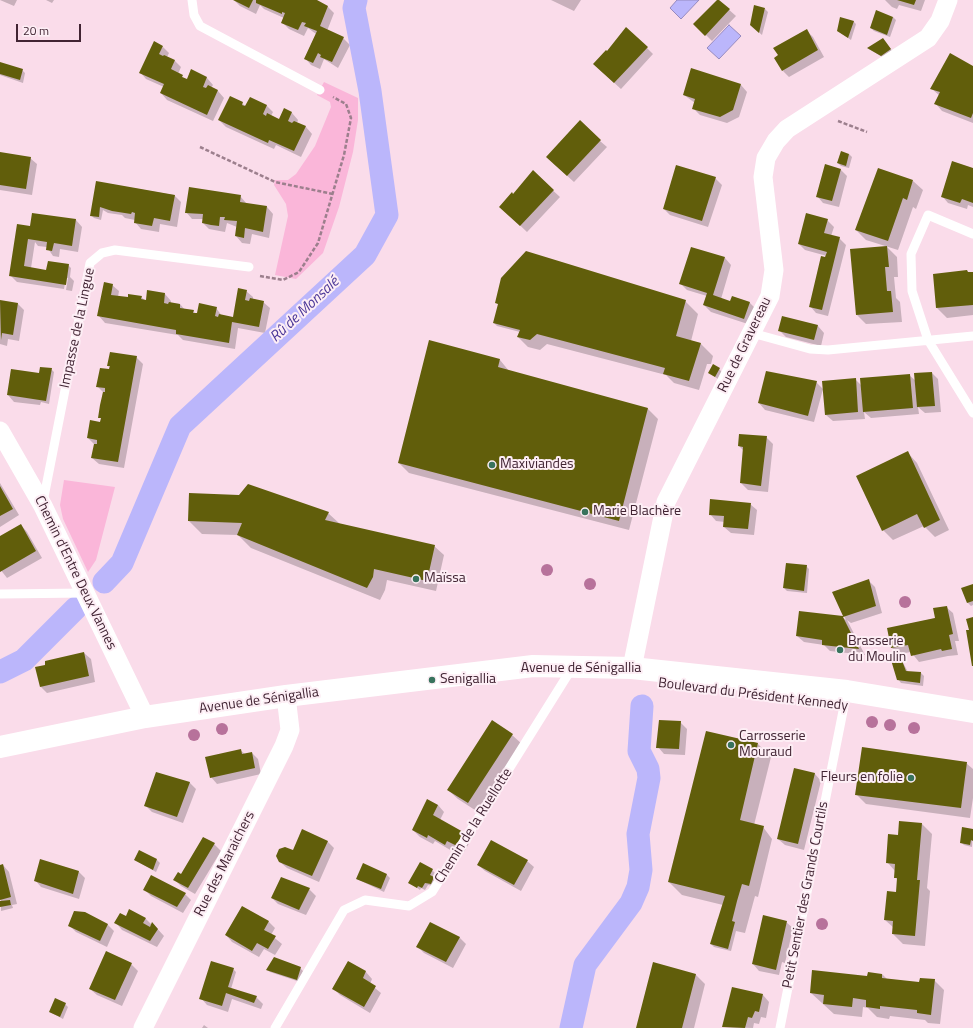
<!DOCTYPE html>
<html>
<head>
<meta charset="utf-8">
<style>
  body { margin:0 }
  #map { position:relative; width:973px; height:1028px; overflow:hidden; background:#fadcea; font-family:"Titillium Web",sans-serif }
  canvas { display:block }
  .scale { position:absolute; left:16px; top:24px; width:65px; height:18px; box-sizing:border-box; border:2px solid #412433; border-top:0; padding-left:5px; font-size:12px; line-height:14px; white-space:nowrap; color:#412433; -webkit-text-stroke:3px #fdeef5; paint-order:stroke }
</style>
</head>
<body>
<div id="map">
<canvas width="973" height="1028"></canvas>
<div class="scale">20 m</div>
</div>
<script>
const ctx = document.querySelector('canvas').getContext('2d');
ctx.lineJoin = 'round';
function fillPath(path, color) { ctx.fillStyle = color; ctx.fill(path, 'evenodd'); }
const shape = rows => new Path2D(rows.map(r => 'M' + r).join(''));
function trace(path, color, width, dash) { ctx.strokeStyle = color; ctx.lineWidth = width; ctx.lineCap = dash ? 'butt' : 'round'; ctx.setLineDash(dash || []); ctx.stroke(path); }
function label(font, color, halo, rows, align = 'center') {
  ctx.font = font + ' "Titillium Web",sans-serif'; ctx.lineWidth = 4; ctx.setLineDash([]); ctx.textBaseline = 'middle'; ctx.strokeStyle = halo; ctx.fillStyle = color; for (const [text, x, y, turn = 0] of rows) {
    ctx.save(); ctx.translate(x, y); ctx.rotate((+turn || 0) * Math.PI / 180); ctx.textAlign = isNaN(turn) ? turn : align; if (halo) ctx.strokeText(text, 0, 0); ctx.fillText(text, 0, 0); ctx.restore();
  }
}
fillPath(shape([
  [324,82,358,98,358,120,353,152,339,207,323,253,296,279,275,275,288,216,286,204,274,185,275,180,288,180,296,174,315,146,331,107,330,102,317,95],
  [64,480,115,487,96,560,88,572,63,519,60,505]
]), '#fab6d9');
const water = shape([
  [677,0,699,0,681,19,670,8,677,0],
  [729,25,741,36,719,59,707,48,729,25]
]);
fillPath(water, '#bbb6fb');
trace(water, '#968abf', 1);
fillPath(shape([
  [0,0,17,0,14,6],
  [46,0,54,0,52,3],
  [234,0,314,0,328,7,334,13,327,31,343,38,350,45,338,68,324,59,320,69,311,65,305,58,316,34,308,28,304,36,289,29,282,22,284,18,264,9,260,5,256,14,240,6],
  [551,0,581,0,574,11],
  [718,0,736,16,712,41,695,24],
  [885,0,925,0,921,11,899,5,897,9,892,7],
  [765,9,768,12,762,35,754,28],
  [893,17,896,20,890,37,874,31,871,28],
  [853,21,856,24,851,40,838,31],
  [807,31,813,37,824,57,789,77,783,71],
  [886,43,893,52,884,58,869,49],
  [163,47,169,53,167,57,175,61,181,67,178,74,187,80,191,70,207,78,213,85,211,88,218,91,224,98,213,121,167,100,161,93,164,87,146,79,140,72],
  [647,48,653,54,621,89,600,70,607,52],
  [0,63,22,70,25,73,23,83,0,75],
  [973,67,973,123,942,111,936,104,940,96,932,89],
  [692,70,741,85,747,92,739,117,727,123,700,115,693,108,695,103,684,95],
  [230,97,246,106,266,105,273,112,271,116,280,120,285,109,292,113,298,120,297,123,306,127,312,134,301,157,276,145,274,149,226,127,219,120],
  [600,141,607,147,574,182,553,163],
  [0,153,30,158,37,164,32,195,0,190],
  [849,154,852,157,849,168,841,166,838,163],
  [840,169,847,176,839,207,823,203,817,196],
  [973,169,973,207,968,205,967,209,948,203,942,196],
  [533,172,560,197,527,232,507,213,521,186],
  [715,178,722,185,708,227,670,215,664,209],
  [913,181,923,190,916,209,913,207,898,250,866,240,856,230],
  [97,182,174,195,181,202,177,227,160,224,159,232,141,229,135,222,135,220,125,218,122,215,108,213,103,210,101,220,94,218,91,215],
  [240,196,247,204,267,207,273,214,269,238,252,234,250,244,242,243,236,236,237,227,227,223,225,232,209,229,203,223,203,219,192,219,186,212],
  [33,214,76,220,82,227,78,252,60,249,59,257,53,256,47,247,38,246,35,242,31,268,47,271,68,265,71,268,70,277,74,281,72,291,66,290,68,278,66,278,64,289,17,282,10,275,31,227],
  [827,220,834,227,831,236,839,238,846,245,828,316,816,313,810,306,827,256,805,250,799,244],
  [887,247,897,257,898,277,894,277,896,298,900,302,902,322,866,324,857,315],
  [725,258,731,265,721,299,731,302,750,303,756,309,751,325,711,312,704,305,707,296,687,290,680,283],
  [968,273,973,273,973,315,947,318,937,308],
  [112,285,119,291,118,297,141,297,146,301,148,291,165,294,171,301,171,303,180,304,185,310,193,311,197,315,216,308,222,316,234,318,246,291,253,297,253,299,263,302,270,308,265,333,238,328,235,349,183,340,178,335,105,323,99,316],
  [0,301,18,304,24,310,19,341,8,339,7,346,0,344],
  [685,301,698,314,691,341,700,343,713,356,711,364,707,364,699,390,674,383,666,375,547,344,540,350,528,347,518,337,520,332,497,326,494,323,499,305,496,302],
  [818,326,824,333,821,346,786,337,779,330],
  [136,357,143,364,124,468,99,464,92,458,95,445,88,438,102,419,99,417,103,392,97,386,110,370,108,365],
  [500,360,509,371,648,409,658,419,629,530,409,473,399,463],
  [51,369,54,372,49,404,41,402,40,405,14,402,8,395,11,370,40,374],
  [719,369,722,372,718,379,709,373],
  [932,373,938,379,941,412,925,413,918,407,919,414,871,418,864,412,865,419,833,421,826,415,855,379,862,386,909,375,916,381],
  [816,382,823,389,814,422,765,410,759,403],
  [766,437,773,444,768,492,748,490,741,483,744,451,739,446],
  [908,453,917,463,949,530,935,537,924,526,893,540,883,530],
  [0,483,19,515,0,527],
  [750,504,757,510,754,535,731,533,724,527,725,522,716,521,710,514],
  [328,513,340,524,434,546,444,555,436,591,387,580,385,590,380,600,251,548,238,535,202,534,189,521],
  [21,525,27,532,42,558,7,578,0,569,0,537],
  [786,564,806,566,809,569,807,593,787,591,784,588],
  [868,580,875,587,882,613,851,623,847,620,865,655,830,651,824,645,804,642,797,636,842,617,846,620,833,592],
  [973,585,973,605,971,606,968,603],
  [946,607,953,613,959,641,955,641,958,655,948,656,919,662,911,652,899,654,892,648,888,629,936,618],
  [84,653,91,659,95,682,47,693,41,687,46,662],
  [901,659,908,672,921,673,924,676,923,686,901,683,898,679],
  [680,722,687,729,685,755,664,754,658,747],
  [512,735,522,744,478,812,458,799,448,790],
  [758,744,771,757,754,825,763,827,772,839,758,897,755,896,745,933,736,931,731,951,714,947,711,944,718,918,723,919,723,905,682,895,669,882],
  [240,750,245,754,252,753,258,759,261,774,217,784,211,777],
  [966,763,973,769,973,798,970,818,866,804,856,794],
  [795,769,815,774,821,781,804,850,785,845,778,839],
  [189,782,196,789,183,823,152,812,146,806],
  [428,800,438,805,444,812,440,820,464,834,471,840,464,852,454,847,452,851,435,841,433,844,420,837,413,830],
  [922,824,932,834,927,888,930,891,925,946,903,944,893,934,894,928,885,920,897,893,898,880,895,877,895,871,887,862,899,836],
  [973,830,972,847,964,845,961,842],
  [203,838,214,844,221,851,195,894,181,886,175,880,181,876],
  [327,841,334,848,319,882,287,868,280,862,294,851],
  [135,860,157,860,160,863,156,872],
  [527,861,534,867,521,891,485,871,478,865],
  [3,865,9,872,17,904,12,905,13,908,1,911,0,866],
  [432,870,435,873,432,878,437,881,434,886,428,885,425,890,421,888,420,890,410,883],
  [79,872,85,878,79,899,41,887,35,880],
  [387,875,390,878,384,892,357,879],
  [144,889,185,894,191,900,183,913,151,896],
  [309,889,316,896,306,915,278,904,272,898],
  [242,907,269,922,275,928,271,935,282,944,275,955,264,949,259,957,232,942,226,935],
  [126,918,146,919,152,925,153,924,164,936,157,947,122,930,116,923],
  [786,922,793,928,785,963,782,962,779,975,759,971,753,964],
  [107,924,114,931,107,947,76,932,70,926],
  [459,937,466,944,453,968,424,953,418,947],
  [348,962,366,972,372,979,370,984,381,993,370,1013,340,995,333,988],
  [131,964,138,971,122,1006,97,995,90,989],
  [300,968,303,971,300,982,270,972,267,970],
  [233,969,236,972,231,989,256,997,263,1004,261,1009,232,999,228,1012,207,1005,201,998],
  [695,974,705,984,694,1028,637,1028],
  [882,974,887,979,920,983,934,980,944,990,940,1024,928,1023,925,1020,890,1016,889,1019,877,1017,868,1008,863,1007,862,1017,834,1014,811,993],
  [763,995,769,1002,766,1018,761,1017,759,1024,754,1023,753,1028,724,1027],
  [65,1004,68,1007,63,1019,50,1012],
  [204,1025,208,1028,202,1028]
]), '#0003');
trace(shape([
  [104,582,122,563,180,426,365,255,387,215,370,91,354,8,356,0],
  [0,672,24,660,76,608],
  [571,1028,585,965,631,903,638,887,641,870,638,834,649,778,648,769,639,751,642,706]
]), '#bbb6fb', 23);
fillPath(shape([
  [233,0,253,0,249,8],
  [256,0,317,0,328,6,320,26,344,37,332,62,320,57,321,55,318,53,313,63,304,59,317,31,304,26,306,23,302,22,298,30,281,23,285,13,282,12,282,14,256,3],
  [717,0,719,0,730,9,705,36,693,24],
  [897,0,916,0,914,5],
  [754,5,765,8,759,33,750,25],
  [876,10,893,17,887,35,870,28],
  [840,17,854,21,848,38,837,31],
  [626,27,648,47,614,83,593,64,606,50,607,51],
  [807,29,818,50,782,71,774,58,778,55,773,48],
  [883,38,891,49,881,56,867,48],
  [154,41,163,46,159,54,163,56,164,55,175,60,171,69,183,75,182,77,187,79,191,69,207,77,203,87,206,88,208,85,218,90,207,115,160,93,164,84,139,73],
  [950,53,973,66,973,113,971,118,934,104,940,92,930,89],
  [0,62,23,69,20,80,0,74],
  [691,68,741,84,733,110,720,117,692,109,695,99,683,95],
  [230,96,243,102,242,105,245,106,250,97,267,105,263,114,266,116,267,113,279,119,284,108,292,112,288,121,292,123,294,121,306,126,294,151,269,140,268,143,218,120],
  [580,120,601,140,567,176,546,157],
  [841,151,849,154,846,166,837,163],
  [0,152,31,157,26,189,0,185],
  [952,161,973,168,973,203,962,199,960,203,941,197],
  [825,164,841,169,832,201,816,197],
  [676,165,716,177,702,221,663,209],
  [878,168,913,180,907,200,903,198,888,241,855,230],
  [533,170,554,190,520,226,499,207,512,192,513,194],
  [96,181,175,195,170,221,154,218,152,226,134,223,135,213,132,212,131,214,112,211,100,207,99,217,90,216],
  [189,187,241,195,240,202,267,206,263,232,245,228,244,238,235,236,237,221,224,220,225,217,220,217,219,226,211,225,202,223,203,214,185,213],
  [32,213,76,219,72,246,54,243,52,251,46,250,47,242,28,239,24,266,46,270,48,261,69,264,66,285,9,276,17,224,30,226],
  [806,213,828,219,824,233,840,237,822,310,809,307,821,256,825,257,827,252,798,244],
  [887,246,889,267,885,267,887,291,891,291,893,312,856,315,850,249],
  [691,247,725,257,713,295,730,301,732,296,750,302,744,319,703,305,707,293,679,284],
  [526,251,686,300,676,336,701,343,689,381,663,374,665,368,537,334,530,340,517,337,520,330,493,323,498,304,495,303,501,278],
  [967,270,968,272,973,272,973,305,936,308,933,274],
  [104,282,113,284,111,295,128,297,128,294,142,296,141,299,146,300,147,290,165,293,164,303,168,304,169,302,180,304,180,308,194,310,193,313,197,313,199,303,217,307,215,316,218,317,219,314,233,317,238,288,247,290,245,300,249,301,250,298,264,301,259,327,232,322,229,343,176,334,176,330,97,316],
  [0,300,18,303,13,335,2,333,1,340],
  [782,316,818,325,814,340,778,331],
  [429,340,500,359,498,367,648,408,619,521,398,463],
  [110,352,137,356,118,462,91,458,94,444,97,444,97,440,87,438,90,420,100,422,101,418,98,418,100,405,103,392,105,392,105,388,96,387,100,368,109,369,110,366,107,366],
  [713,364,720,368,715,377,708,373],
  [40,367,52,368,46,401,7,395,11,369,39,373],
  [766,371,817,381,808,416,758,403],
  [932,372,935,406,917,407,914,373],
  [910,374,913,408,863,412,860,378],
  [856,378,858,412,825,415,822,381],
  [739,434,767,436,761,486,740,483,743,447,738,446],
  [908,451,940,520,924,528,917,514,882,531,856,476],
  [248,484,329,512,325,520,435,545,427,581,374,569,373,577,367,588,237,535,242,523,188,521,189,493,239,495],
  [0,486,13,509,0,516],
  [710,499,751,503,748,529,723,527,724,516,709,515],
  [21,524,36,551,0,572,0,536],
  [786,563,807,565,804,591,783,588],
  [869,579,876,606,843,617,859,649,822,645,822,640,796,636,799,611,843,616,832,592],
  [973,584,973,601,967,603,961,588],
  [947,606,953,634,949,635,952,649,942,651,941,649,911,656,908,645,891,648,887,628,935,618,933,608],
  [973,617,973,666,972,666,966,630,969,630,966,619],
  [84,652,89,676,40,687,35,667,45,665,45,661],
  [901,658,906,671,921,672,920,683,897,680,891,660],
  [492,720,513,734,468,803,447,790],
  [659,720,681,721,679,749,656,748],
  [706,731,758,743,740,820,764,826,749,886,742,884,737,901,732,921,735,922,728,949,710,944,725,896,668,882],
  [862,747,967,762,961,808,855,795],
  [241,749,242,754,252,752,255,768,210,778,205,757],
  [794,768,815,773,798,844,777,839],
  [156,772,190,782,177,817,144,806],
  [427,799,438,805,433,815,465,833,457,846,447,841,445,845,428,835,427,838,412,830],
  [899,821,922,823,917,880,920,880,915,936,892,934,893,921,884,920,887,891,896,892,897,878,894,878,895,864,886,863,888,834,898,835],
  [962,827,973,829,973,841,971,840,970,845,960,843],
  [302,829,328,841,312,876,279,862,276,856,279,849,285,847,293,850],
  [203,837,215,843,188,888,173,880,178,872,181,874],
  [491,840,528,860,514,885,477,865],
  [139,850,157,859,153,870,134,860],
  [40,859,79,871,73,894,34,881],
  [420,862,433,869,430,875,434,877,431,884,425,883,422,888,418,886,417,888,408,883],
  [363,863,387,874,381,889,356,879],
  [3,864,11,897,0,900,0,865],
  [151,875,186,893,177,907,143,890],
  [281,877,310,888,299,910,271,898],
  [10,900,11,905,0,907,0,901],
  [242,906,269,921,264,930,276,936,268,949,257,943,252,951,225,935],
  [129,909,146,918,143,923,150,927,152,922,158,929,150,941,114,923,120,913,126,916],
  [74,911,85,912,108,924,100,941,68,926],
  [763,915,787,921,776,970,752,964],
  [430,922,460,937,446,962,416,947],
  [106,951,132,963,115,1000,89,989],
  [274,957,301,967,297,980,266,970],
  [211,961,234,968,228,987,257,996,254,1003,226,993,222,1006,199,999],
  [348,961,366,971,363,978,376,986,364,1007,332,989],
  [653,962,696,974,682,1028,636,1028],
  [812,970,867,976,868,972,882,974,882,978,919,982,920,978,935,979,931,1015,917,1013,917,1010,880,1006,880,1009,866,1007,866,1000,853,998,852,1007,823,1004,824,995,810,993],
  [732,987,763,994,759,1012,755,1011,752,1018,748,1017,745,1028,722,1027],
  [55,998,66,1003,60,1017,49,1012]
]), '#615e0b');
trace(shape([
  [838,121,867,132],
  [200,147,275,182,333,194],
  [260,276,283,280,299,272,318,243,344,155,351,118,346,104,333,97]
]), '#9c7f8d', 2.5, [4, 2]);
trace(shape([
  [192,0,194,15,200,26,320,90],
  [973,234,928,215,911,254,912,291,928,340,973,413],
  [752,333,810,349,828,350,973,336],
  [43,502,90,263,102,253,115,250,249,267],
  [0,594,85,593],
  [275,1028,344,910,365,900,409,906,432,892,572,668],
  [780,1028,847,691]
]), '#fff', 9);
trace(shape([
  [0,431,43,506,145,717],
  [632,668,666,502,770,296,774,270,763,177,766,158,776,141,787,129,928,38,940,21,948,0],
  [143,1028,284,746,290,730,286,696]
]), '#fff', 19);
trace(shape([
  [0,747,145,717,286,696,533,666,632,668,847,691,973,712]
]), '#fff', 22);
ctx.fillStyle = '#b7729b';
for (const [x, y] of [
  [547,570],
  [590,584],
  [905,602],
  [872,722],
  [890,725],
  [914,728],
  [222,729],
  [194,735],
  [822,924]
]) { ctx.beginPath(); ctx.arc(x, y, 6, 0, 2 * Math.PI); ctx.fill(); }
for (const [x, y, r, color] of [
  [492,465,4,"#38735d"],
  [585,512,4,"#38735d"],
  [416,579,4,"#38735d"],
  [840,650,4,"#38735d"],
  [432,680,4,"#38735d"],
  [731,745,4,"#38735d"],
  [911,778,4,"#38735d"]
]) { const dot = new Path2D(); dot.arc(x, y, r, 0, 2 * Math.PI); ctx.fillStyle = color; ctx.fill(dot); trace(dot, '#fdeef5', 1.5); }
label('14px', '#412433', '#fdeef5', [
  ["Impasse de la Lingue",78,328,-78],
  ["Rue de Gravereau",745,345,-64],
  ["Chemin d'Entre Deux Vannes",75,573,64],
  ["Avenue de Sénigallia",581,669],
  ["Boulevard du Président Kennedy",753,695,7],
  ["Avenue de Sénigallia",259,701,-8],
  ["Chemin de la Ruellotte",474,826,-58],
  ["Rue des Maraichers",225,864,-63],
  ["Petit Sentier des Grands Courtils",806,895,-79]
]);
label('14px', '#412433', '#fdeef5', [
  ["Maxiviandes",500,465],
  ["Marie Blachère",593,512],
  ["Maïssa",424,579],
  ["Brasserie",848,642],
  ["du Moulin",848,658],
  ["Senigallia",440,680],
  ["Carrosserie",739,737],
  ["Mouraud",739,753],
  ["Fleurs en folie",903,778,"right"]
], 'left');
label('italic 15px', '#4b3798', '#fdeef5', [
  ["Rû de Monsalé",305,310,-43]
]);
</script>
</body>
</html>
